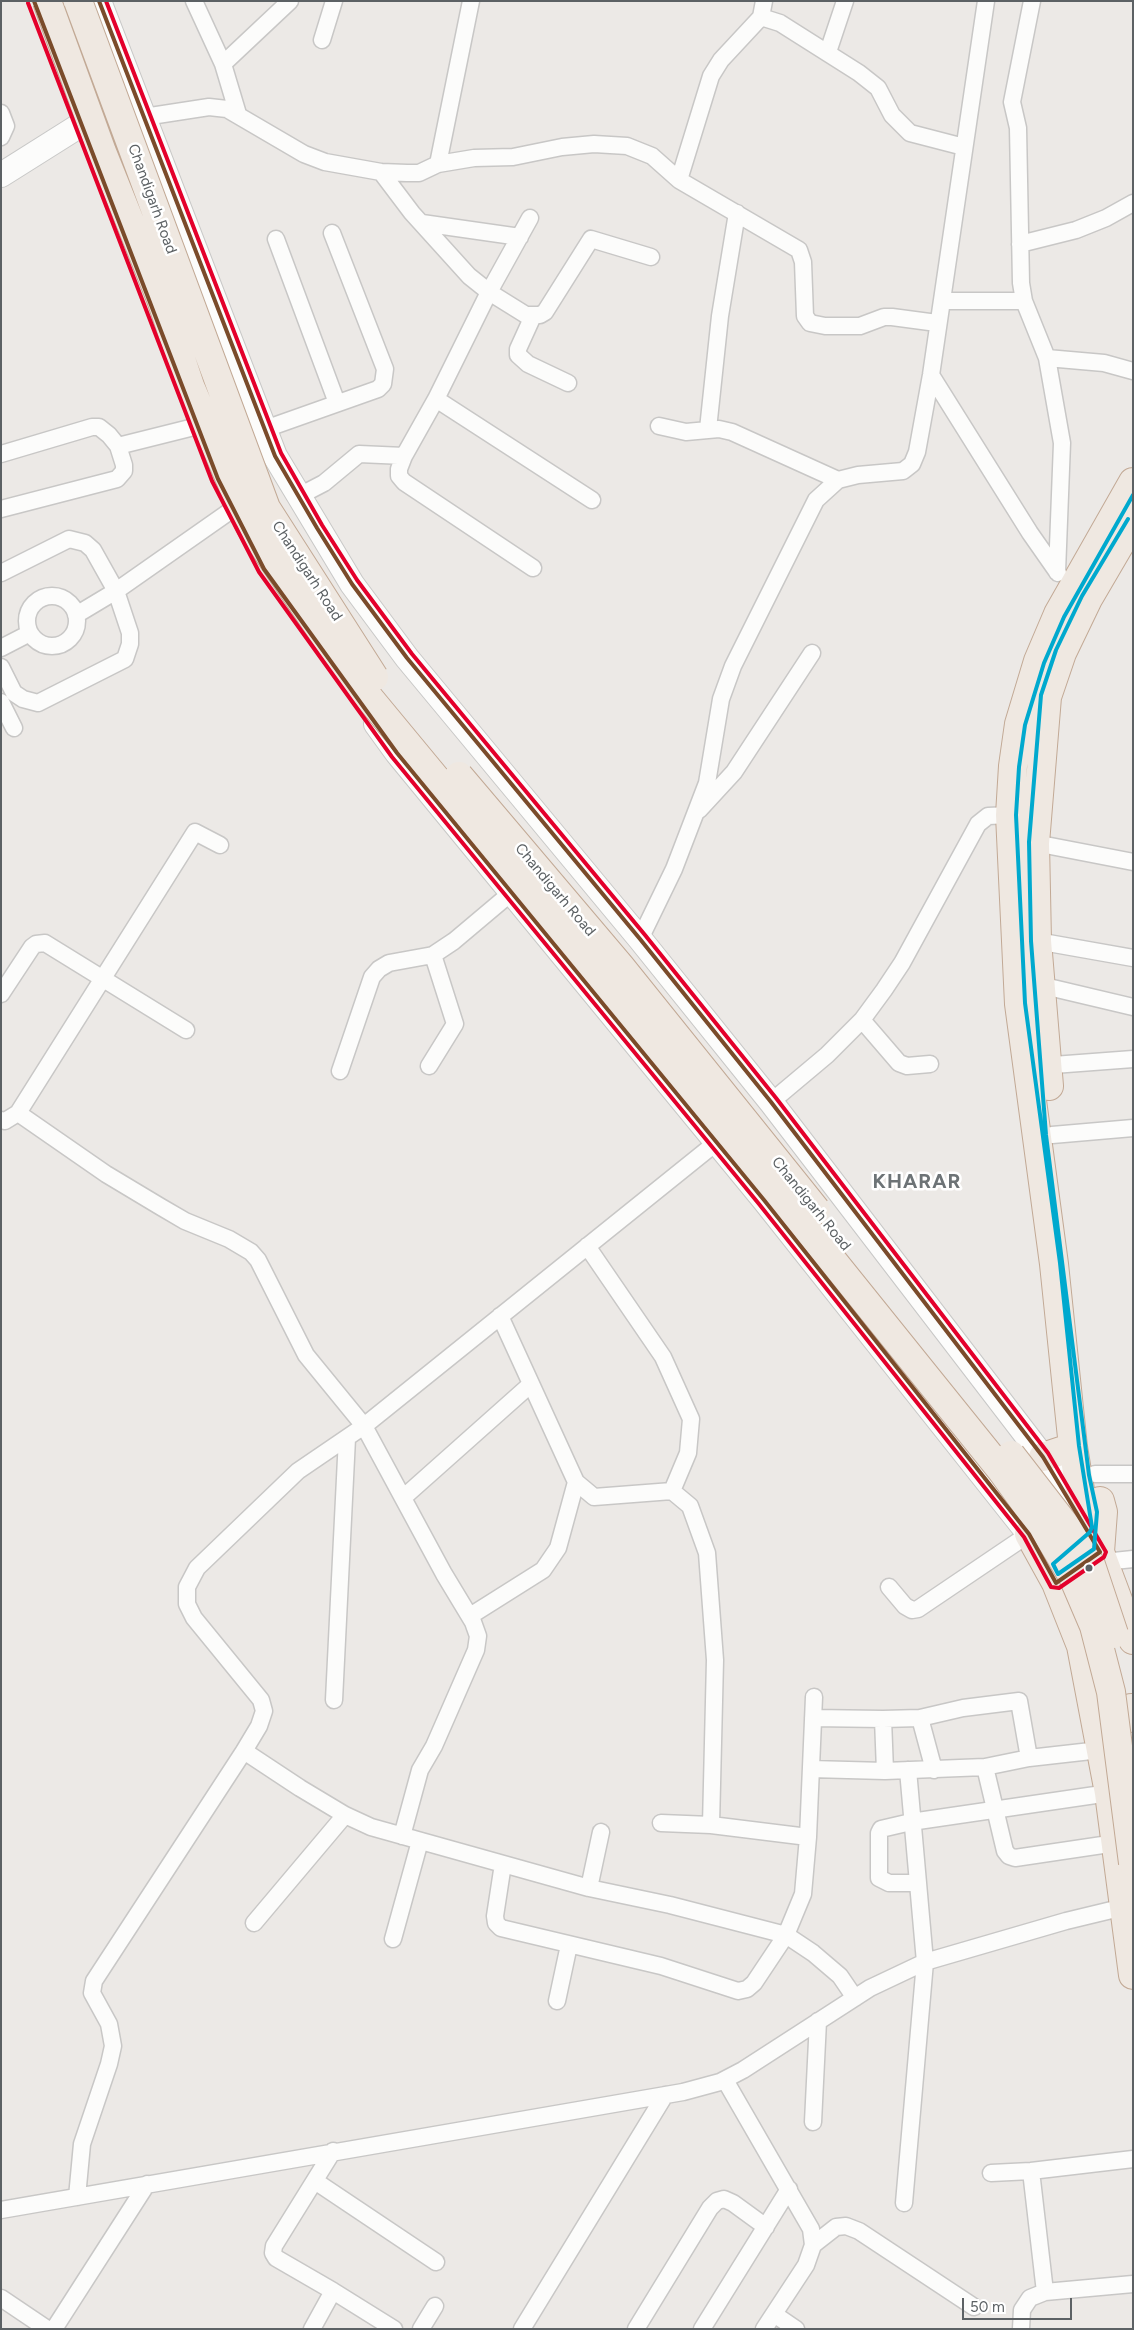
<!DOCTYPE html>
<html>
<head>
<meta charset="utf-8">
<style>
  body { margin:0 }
  #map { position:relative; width:1134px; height:2330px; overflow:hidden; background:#ece9e6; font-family:Figtree,sans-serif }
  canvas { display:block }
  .frame { position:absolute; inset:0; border:2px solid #5c6164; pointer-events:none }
  .scale { position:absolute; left:962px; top:2298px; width:110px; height:22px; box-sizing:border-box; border:2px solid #5c6164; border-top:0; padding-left:6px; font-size:15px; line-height:18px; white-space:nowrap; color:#5c6164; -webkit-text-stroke:4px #fff; paint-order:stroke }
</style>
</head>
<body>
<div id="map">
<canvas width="1134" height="2330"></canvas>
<div class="frame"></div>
<div class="scale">50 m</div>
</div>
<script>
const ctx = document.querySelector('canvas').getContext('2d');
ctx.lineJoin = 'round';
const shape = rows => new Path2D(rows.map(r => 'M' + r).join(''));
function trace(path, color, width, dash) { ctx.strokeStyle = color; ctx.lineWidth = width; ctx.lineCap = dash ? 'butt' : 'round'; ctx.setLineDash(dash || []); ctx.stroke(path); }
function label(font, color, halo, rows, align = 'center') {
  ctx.font = font + ' Figtree,sans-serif'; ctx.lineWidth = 5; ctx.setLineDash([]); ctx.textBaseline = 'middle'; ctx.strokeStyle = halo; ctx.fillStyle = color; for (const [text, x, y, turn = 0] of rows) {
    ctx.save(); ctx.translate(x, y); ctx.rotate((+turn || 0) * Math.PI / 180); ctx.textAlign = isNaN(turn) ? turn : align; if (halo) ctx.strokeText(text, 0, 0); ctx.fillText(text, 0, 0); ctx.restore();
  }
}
const street = shape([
  [194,1,223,64,238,114],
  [1032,1,1012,102,1018,128,1021,283,1024,301,1047,358,1062,443,1057,572],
  [761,17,764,1],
  [322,40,334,1],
  [828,52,845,1],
  [223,64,290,1],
  [1,113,6,126,1,137],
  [144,117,209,107,227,109,304,154,325,162,381,172,407,173,419,173,438,164,474,158,513,157,562,147,594,144,627,146,652,156,679,180,799,250,803,262,805,316,810,323,825,326,860,326,884,317,892,317,937,323],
  [438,164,471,1],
  [381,172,412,213,469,276,489,292,526,315,540,315,545,312,591,239,651,257],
  [679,180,711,76,721,60,761,17,780,23,859,73,878,88,892,115,910,133,964,147],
  [530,218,489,292,436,399,404,456,399,469,399,476,404,482,533,568],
  [422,223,520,237],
  [276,239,337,403],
  [1020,244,1076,230,1106,218,1133,203],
  [942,301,1024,301],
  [533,316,518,349,518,355,528,364,568,383],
  [1047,358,1104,363,1133,371],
  [931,375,1030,533,1058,573],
  [436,399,592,500],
  [659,426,686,432,719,429,732,432,838,480],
  [265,429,378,389,383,384,385,369,332,233],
  [708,429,720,316,737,213],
  [118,446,198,426],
  [1,454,92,427,99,427,109,435,118,446,124,465,124,471,117,479,1,509],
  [299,496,324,483,359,454,404,456],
  [1,573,69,539,85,543,93,550,116,591,130,633,130,644,125,659,38,703,23,699,14,693,1,667],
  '27 621a25 25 0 1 1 50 0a25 25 0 1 1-50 0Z',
  [76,615,116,591,233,509],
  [1,648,30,633],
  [1,702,14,728],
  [699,810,734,772,812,653],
  [1035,843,1133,862],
  [640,939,674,869,707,783,721,699,733,666,816,500,838,480,858,475,903,471,912,464,917,452,931,375,986,1],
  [1037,941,1133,958],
  [1040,985,1133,1007],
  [1,994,32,947,36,944,45,943,186,1030],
  [862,1020,899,1063,907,1066,930,1064],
  [429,1066,455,1024,433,955,454,941,511,893],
  [1040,1066,1133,1059],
  [340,1071,372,977,379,969,389,963,433,955],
  [771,1102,827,1055,862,1020,884,990,902,963,978,824,988,816,1010,815],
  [18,1113,106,1174,161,1207,185,1221,229,1239,251,1252,258,1260,306,1355,364,1426,444,1574,473,1622,478,1636,476,1650,434,1746,420,1770,402,1836],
  [1,1120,5,1121,18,1113,195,832,220,845],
  [1052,1135,1133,1128],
  [587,1246,663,1357,691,1419,688,1453,672,1491],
  [500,1316,576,1482,594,1497,672,1491,690,1506,707,1553,715,1660,711,1825],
  [1095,1474,1133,1474],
  [404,1497,531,1384],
  [1104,1562,1133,1559],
  [889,1587,905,1606,912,1610,918,1609,1029,1534],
  [470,1616,543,1570,558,1548,576,1482],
  [334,1700,347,1438],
  [813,1718,883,1719],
  [920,1718,934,1770],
  [244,1751,300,1788,345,1815,371,1827,589,1888,670,1905,786,1935,813,1953,840,1976,855,1998],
  [1029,1758,985,1767,885,1771,883,1719,920,1718,963,1708,1019,1701,1029,1758,1100,1750],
  [985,1767,1005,1851,1009,1856,1015,1858,1116,1843],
  [811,1769,885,1771],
  [661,1823,711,1825,808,1837],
  [503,1864,495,1916,496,1923,501,1928,661,1966,738,1991,747,1989,754,1983,786,1935,803,1894,808,1837,814,1697],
  [917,1883,889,1883,879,1878,879,1833,881,1829,911,1822,1109,1793],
  [589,1888,601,1832],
  [254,1923,345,1815],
  [393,1939,420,1841],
  [557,2001,569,1945],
  [725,2080,811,2229,813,2245,806,2265,764,2329],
  [813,2122,818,2021],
  [1031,2171,1045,2292],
  [991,2173,1031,2171,1133,2159],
  [315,2181,436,2262],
  [77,2197,82,2144,109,2064,113,2046,109,2024,92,1993,94,1981,244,1751,259,1726,264,1711,261,1700,194,1618,187,1604,187,1587,197,1568,298,1471,364,1426,717,1142],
  [904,2203,925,1962,908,1770],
  [1,2210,683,2092,720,2082,743,2070,870,1988,925,1962,1066,1921,1124,1907],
  [813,2245,836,2227,846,2226,859,2231,974,2307],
  [333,2291,394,2329],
  [1,2298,47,2329],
  [774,2314,796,2329],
  [54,2329,147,2184],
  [312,2329,333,2291,276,2258,273,2253,274,2246,333,2151],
  [421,2329,435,2306],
  [522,2329,665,2095],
  [636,2329,710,2208,717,2201,724,2199,733,2203,766,2227],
  [702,2329,789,2189],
  [1021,2329,1022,2310,1030,2298,1045,2292,1133,2284]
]);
const secondary = shape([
  [99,1,275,456,352,584,407,658,640,939,771,1102,1043,1457,1083,1523],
  [1,175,82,124,98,120,139,118],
  [376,724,397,753,764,1200,1029,1534]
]);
const highway = shape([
  [1049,1086,1037,941,1035,843,1047,697,1062,653,1088,599,1133,522],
  [1043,1457,1073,1447],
  [1029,1534,1056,1583,1081,1646,1109,1793,1133,1975],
  [1094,1542,1100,1552,1133,1640],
  [1045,1562,1086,1527,1073,1447,1054,1264,1019,1004,1010,815,1013,766,1019,724,1038,661,1058,614,1133,482],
  [1056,1583,1100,1552,1103,1512,1100,1501],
  [1131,1708,1133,1718]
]);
trace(street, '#c8c7c6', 19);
trace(secondary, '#c8c8c7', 26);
trace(highway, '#c2a995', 30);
trace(street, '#fcfcfb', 16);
trace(secondary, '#fcfcfb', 24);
trace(highway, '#efe8e1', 28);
const highwayBridge = shape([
  [47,1,102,152,161,299,190,386,250,526,356,682,700,1098,731,1139,800,1220,919,1368,1002,1471,1046,1532,1073,1577,1094,1626,1111,1692,1133,1863],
  [78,1,266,508,374,677],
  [459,776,620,966,816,1210],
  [1011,1455,1076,1539,1091,1565,1114,1634]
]);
trace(highwayBridge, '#c2a995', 30, []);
trace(highwayBridge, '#efe8e1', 28);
trace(shape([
  [34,1,218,479,264,569,397,753,764,1200,1029,1534,1056,1583,1100,1552,1043,1457,771,1102,640,939,407,658,352,584,317,528,275,456,99,1]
]), '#7a4b2a', 4);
trace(shape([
  [28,3,212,481,259,572,392,757,759,1204,1024,1537,1051,1587,1059,1588,1104,1557,1106,1552,1048,1453,776,1098,645,935,412,654,357,580,322,525,281,453,106,1]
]), '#e4002b', 4);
trace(shape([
  [1128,519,1082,596,1056,650,1041,695,1029,842,1031,941,1046,1135,1089,1475,1097,1512,1094,1549,1058,1574,1053,1564,1090,1532,1092,1527,1079,1446,1060,1263,1025,1003,1016,815,1019,767,1025,725,1044,663,1064,617,1133,495]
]), '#00a9ce', 4);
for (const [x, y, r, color] of [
  [1089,1568,4.5,"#5c6164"]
]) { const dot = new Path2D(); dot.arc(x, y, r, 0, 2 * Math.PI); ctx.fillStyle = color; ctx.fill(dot); trace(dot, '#fff', 2); }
label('15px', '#5c6164', '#fff', [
  ["Chandigarh Road",152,199,70],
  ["Chandigarh Road",307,571,57],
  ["Chandigarh Road",555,890,50],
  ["Chandigarh Road",811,1204,51]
]);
ctx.letterSpacing = '1px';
label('bold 20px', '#6d7376', '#fff', [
  ["KHARAR",917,1182]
]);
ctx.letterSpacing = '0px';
</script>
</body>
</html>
